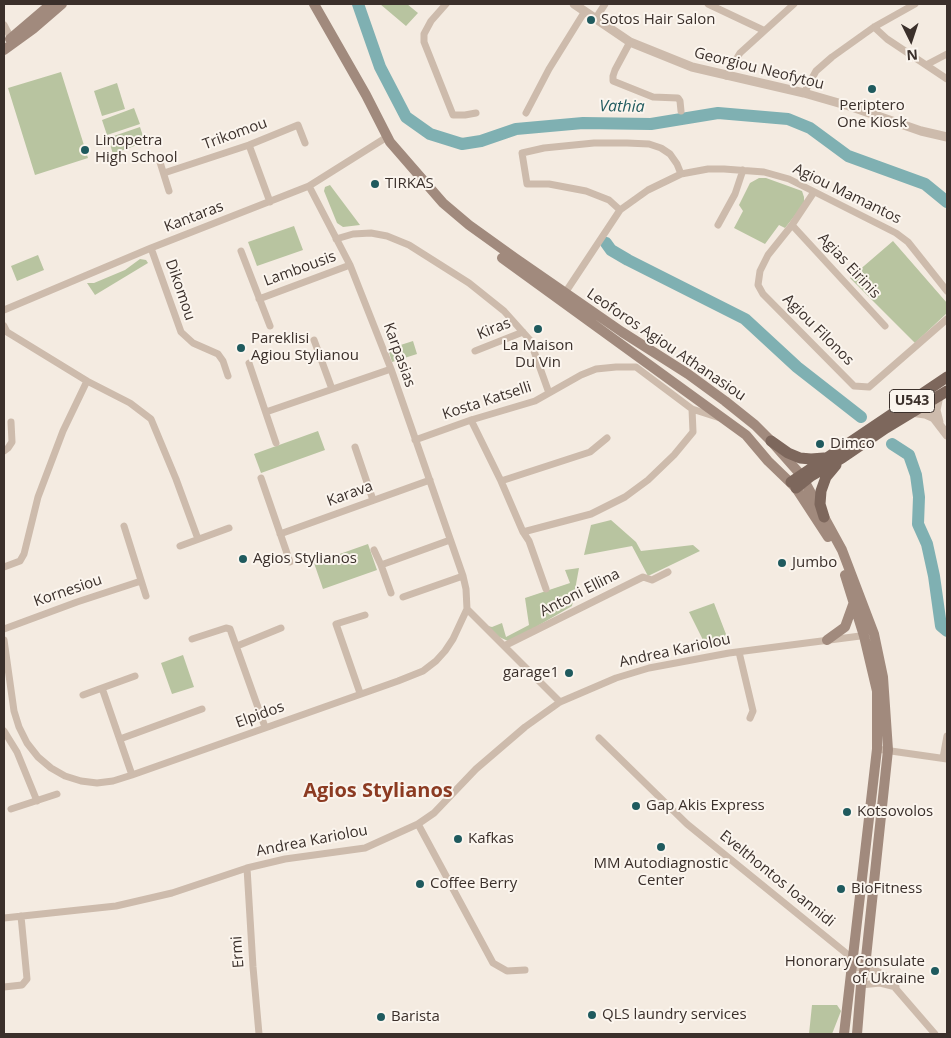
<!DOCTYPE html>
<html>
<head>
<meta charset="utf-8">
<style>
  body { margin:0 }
  #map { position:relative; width:951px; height:1038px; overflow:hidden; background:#f4ebe1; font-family:"Open Sans",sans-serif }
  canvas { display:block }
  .frame { position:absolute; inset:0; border:5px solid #3b302b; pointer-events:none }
  .north { position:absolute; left:886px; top:15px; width:50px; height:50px; -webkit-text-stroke:4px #fbf5ee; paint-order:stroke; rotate:176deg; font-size:14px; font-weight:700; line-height:20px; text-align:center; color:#3b302b }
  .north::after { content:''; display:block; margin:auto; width:18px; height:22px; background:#3b302b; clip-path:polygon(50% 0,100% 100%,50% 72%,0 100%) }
</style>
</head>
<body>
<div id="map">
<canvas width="951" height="1038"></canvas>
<div class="frame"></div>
<div class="north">N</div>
</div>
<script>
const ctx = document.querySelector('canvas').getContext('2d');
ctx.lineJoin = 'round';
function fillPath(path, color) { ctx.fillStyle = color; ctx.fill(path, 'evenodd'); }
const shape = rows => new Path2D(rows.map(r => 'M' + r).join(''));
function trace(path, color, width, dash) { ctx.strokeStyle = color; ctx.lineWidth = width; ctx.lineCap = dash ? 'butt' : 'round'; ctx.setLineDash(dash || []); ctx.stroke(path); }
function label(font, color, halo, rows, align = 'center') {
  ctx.font = font + ' "Open Sans",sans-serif'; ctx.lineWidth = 4; ctx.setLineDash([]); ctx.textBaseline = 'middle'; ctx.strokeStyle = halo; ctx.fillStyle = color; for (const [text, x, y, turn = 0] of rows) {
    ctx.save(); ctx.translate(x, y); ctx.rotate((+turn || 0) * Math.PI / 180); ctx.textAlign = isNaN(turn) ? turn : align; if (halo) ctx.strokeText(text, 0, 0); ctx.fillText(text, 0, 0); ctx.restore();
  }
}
fillPath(shape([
  [380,4,407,4,418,13,406,26],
  [61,72,88,158,35,175,8,88],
  [117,83,125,109,102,116,94,91],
  [134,108,140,124,107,135,102,120],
  [140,127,145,142,113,154,108,138],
  [759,178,766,178,802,191,804,197,804,204,785,228,779,225,765,244,734,228,743,211,739,205,750,183],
  [330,185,360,225,343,227,337,223,324,191,325,187],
  [294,226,303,250,257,266,248,242],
  [893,241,947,303,947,313,915,343,850,278],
  [38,255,44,270,17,281,11,266],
  [140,259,146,260,148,263,95,295,87,283,94,283,125,270],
  [413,341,417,354,392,362,388,349],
  [318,431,325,450,261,473,254,454],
  [611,520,636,542,641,551,693,545,700,551,648,576,632,546,584,555,591,525],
  [368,544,377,570,323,589,314,563],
  [579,568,572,606,510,642,495,635,488,626,492,627,502,623,506,637,529,625,525,598,570,583,565,570],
  [714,603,729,642,706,646,689,612],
  [183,655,194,687,172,694,161,663],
  [812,1005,837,1005,841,1011,832,1034,809,1034]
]), '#b8c4a0');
trace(shape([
  [358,4,380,67,406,117,430,134,462,144,481,141,516,129,583,123,651,124,718,113,788,119,810,128,848,156,925,184,947,202],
  [606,243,611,250,628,260,745,319,797,367,861,417],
  [892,444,909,455,916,475,919,497,918,524,927,544,934,576,941,626,947,631]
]), '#7fb0b2', 12);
trace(shape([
  [446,4,431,21,424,34,424,42,453,115,465,115,476,113],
  [708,4,763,30],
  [596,18,605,4],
  [4,25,12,40],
  [874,27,887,39,947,79],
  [630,42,615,70,613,76,613,81,653,97,678,98,680,101,681,111],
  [926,65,947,54],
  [726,76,740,53,794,4],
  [804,93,816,71,832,57,874,27,915,4],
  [526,113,549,69,585,11],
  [249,145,270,202],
  [159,159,169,191],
  [164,173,249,145,298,125,305,143],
  [814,192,792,225,768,255,760,271,758,285,763,294,854,386,869,387,947,319],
  [620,210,609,200,586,191,549,184,527,184,522,153,544,148,594,143,627,143,649,144,661,148,670,154,677,164,681,174],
  [718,225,735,194,743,170],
  [792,225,885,326],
  [336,239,353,234,371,233,387,236,409,245,469,283,504,311,530,340,549,393],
  [151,248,181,332,193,343,218,354,223,361,228,376],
  [241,251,270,326],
  [563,296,620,210,648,190,681,174,708,169,724,169,764,172,789,179,896,233,908,242,947,291],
  [259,299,350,265],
  [4,310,151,248,309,186,387,137],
  [4,326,7,332,87,381,130,403,151,419,176,479,198,539],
  [314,340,332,389],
  [475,351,523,332],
  [249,363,276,443],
  [266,412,391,369],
  [471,420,501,481,523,532,529,541,546,589],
  [415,440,471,420,535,401,581,375,596,369,616,367,636,367,692,409,720,418],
  [355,447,373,500],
  [4,451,8,448,12,442,11,422],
  [261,478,290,562],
  [501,481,590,452,607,438],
  [124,526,146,596],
  [523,532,591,514,625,497,648,480,674,455,693,432,692,409],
  [280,534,430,480],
  [180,546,229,528],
  [374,550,381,565,450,540],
  [381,565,391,593],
  [4,567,20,561,24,554,38,497,63,431,87,381],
  [403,597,463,576],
  [467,609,560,702],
  [4,629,77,602,141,581],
  [192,639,226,628,230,629,265,727],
  [4,640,14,711,19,727,27,743,38,757,51,768,65,776,81,781,97,783,113,781,132,775,398,681,423,671,436,661,445,651,453,639,467,609,466,589,463,576,391,369,361,293,350,265,309,186],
  [237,646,281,628],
  [504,646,643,577,652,580,668,572],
  [739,652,753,711,750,718],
  [102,688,135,676],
  [360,693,336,624,365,615],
  [83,695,102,688,132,775],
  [4,731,17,752,37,801],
  [599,738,687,824,852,958],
  [120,739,202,709],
  [877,749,947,759],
  [943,758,947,736],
  [11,809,57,794],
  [418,824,493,963,507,971,525,970],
  [247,868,253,967,259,1034],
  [4,918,116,906,172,893,247,868,285,859,365,848,418,824,434,813,476,769,525,727,560,702,616,678,649,668,729,653,868,635],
  [852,968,865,967,877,971,884,975,935,1034],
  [861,985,880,983,896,987],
  [4,987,22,985,27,979,21,916]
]), '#cdbbac', 7);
trace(shape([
  [574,4,630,42,692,67,804,93,849,106,921,131,947,137],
  [939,396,936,410,939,422],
  [911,412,925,414,934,418,947,435]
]), '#cdbbac', 9);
trace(shape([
  [314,4,366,95,390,142,443,203,469,225,515,258,622,332,688,374,725,401,755,425,771,441,801,475,842,550,874,634,883,677,888,750,865,967,861,985,857,1034],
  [10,39,51,4],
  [4,50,33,29,62,4],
  [502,258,746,435,768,461,796,488,828,537],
  [827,640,845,627,854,602],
  [844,1034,877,749,877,691,864,636,845,575]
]), '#a18a7d', 10);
trace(shape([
  [771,441,788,453,800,458,811,459,824,458],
  [791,482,947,377],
  [796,488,811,476,842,458,886,428,947,391],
  [824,517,820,504,821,491,826,477,836,465]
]), '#7d675c', 11);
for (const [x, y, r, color] of [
  [591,20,5,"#1f5a5e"],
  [872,89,5,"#1f5a5e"],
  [85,150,5,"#1f5a5e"],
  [375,184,5,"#1f5a5e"],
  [538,329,5,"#1f5a5e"],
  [241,348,5,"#1f5a5e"],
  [820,444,5,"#1f5a5e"],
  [243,559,5,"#1f5a5e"],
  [782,563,5,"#1f5a5e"],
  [569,673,5,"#1f5a5e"],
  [636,806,5,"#1f5a5e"],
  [847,812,5,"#1f5a5e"],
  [458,839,5,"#1f5a5e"],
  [661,847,5,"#1f5a5e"],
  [420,884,5,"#1f5a5e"],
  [841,889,5,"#1f5a5e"],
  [935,971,5,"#1f5a5e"],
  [592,1015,5,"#1f5a5e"],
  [381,1017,5,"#1f5a5e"]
]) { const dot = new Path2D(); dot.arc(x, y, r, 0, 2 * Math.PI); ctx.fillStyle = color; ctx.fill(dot); trace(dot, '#fbf5ee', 2); }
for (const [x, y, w] of [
  [912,401,45]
]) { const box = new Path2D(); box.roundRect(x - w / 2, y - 11.5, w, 23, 4); ctx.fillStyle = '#fbf5ee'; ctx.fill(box); trace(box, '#3b302b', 1); }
label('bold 14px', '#3b302b', null, [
  ["U543",912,401]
]);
label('15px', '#3b302b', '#fbf5ee', [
  ["Sotos Hair Salon",601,20],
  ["Periptero",872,106,"center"],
  ["One Kiosk",872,123,"center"],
  ["Linopetra",95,141],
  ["High School",95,158],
  ["TIRKAS",385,184],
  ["Pareklisi",251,339],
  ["Agiou Stylianou",251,356],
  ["La Maison",538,346,"center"],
  ["Du Vin",538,363,"center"],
  ["Dimco",830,444],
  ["Agios Stylianos",253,559],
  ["Jumbo",792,563],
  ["garage1",559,673,"right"],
  ["Gap Akis Express",646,806],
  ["Kotsovolos",857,812],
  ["Kafkas",468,839],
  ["MM Autodiagnostic",661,864,"center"],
  ["Center",661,881,"center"],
  ["Coffee Berry",430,884],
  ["BioFitness",851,889],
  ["Honorary Consulate",925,962,"right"],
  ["of Ukraine",925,979,"right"],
  ["QLS laundry services",602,1015],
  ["Barista",391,1017]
], 'left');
label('15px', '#3b302b', '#fbf5ee', [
  ["Georgiou Neofytou",759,69,14],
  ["Trikomou",235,134,-20],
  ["Agiou Mamantos",847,194,26],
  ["Kantaras",194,217,-21],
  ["Agias Eirinis",849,266,47],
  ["Lambousis",300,269,-20],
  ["Dikomou",180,290,71],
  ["Kiras",494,329,-22],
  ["Agiou Filonos",818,330,45],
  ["Leoforos Agiou Athanasiou",666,345,34],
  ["Karpasias",399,355,70],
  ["Kosta Katselli",487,401,-18],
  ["Karava",350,494,-20],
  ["Kornesiou",68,591,-19],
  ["Antoni Ellina",580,593,-27],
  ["Andrea Kariolou",675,651,-12],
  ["Elpidos",260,715,-20],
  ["Andrea Kariolou",312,841,-11],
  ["Evelthontos Ioannidi",777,879,39],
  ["Ermi",238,952,-94]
]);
label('italic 16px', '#1f5a5e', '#fbf5ee', [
  ["Vathia",622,107,1]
]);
label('bold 20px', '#8c3b22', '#fbf5ee', [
  ["Agios Stylianos",378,791]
]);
</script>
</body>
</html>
